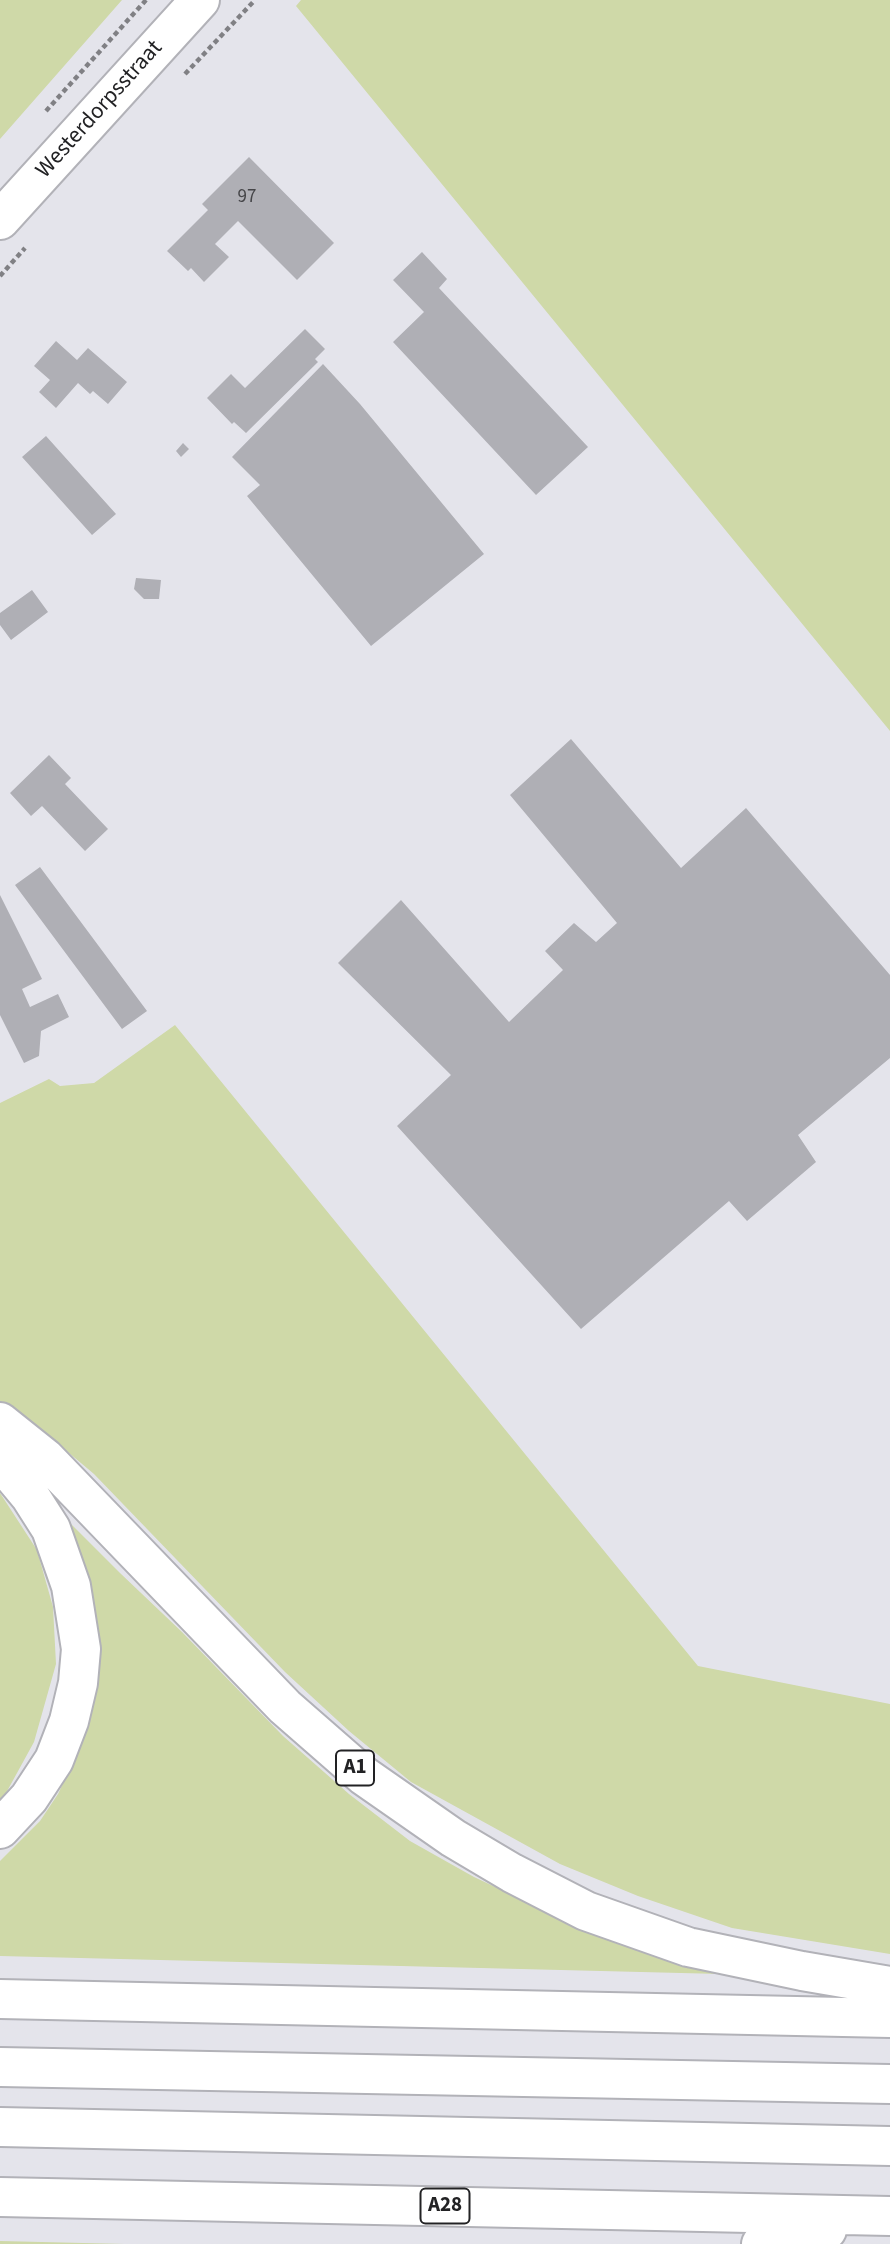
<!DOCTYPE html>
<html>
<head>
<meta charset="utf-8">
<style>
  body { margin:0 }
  canvas { display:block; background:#e4e4eb }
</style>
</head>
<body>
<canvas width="890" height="2244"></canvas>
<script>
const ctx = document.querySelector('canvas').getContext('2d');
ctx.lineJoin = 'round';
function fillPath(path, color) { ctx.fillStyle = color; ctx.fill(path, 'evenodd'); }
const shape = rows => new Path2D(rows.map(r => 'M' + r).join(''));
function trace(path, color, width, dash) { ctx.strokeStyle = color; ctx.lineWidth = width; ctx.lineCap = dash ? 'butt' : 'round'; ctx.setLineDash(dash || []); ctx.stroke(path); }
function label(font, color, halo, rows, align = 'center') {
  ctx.font = font + ' "Source Sans 3",sans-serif'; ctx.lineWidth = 6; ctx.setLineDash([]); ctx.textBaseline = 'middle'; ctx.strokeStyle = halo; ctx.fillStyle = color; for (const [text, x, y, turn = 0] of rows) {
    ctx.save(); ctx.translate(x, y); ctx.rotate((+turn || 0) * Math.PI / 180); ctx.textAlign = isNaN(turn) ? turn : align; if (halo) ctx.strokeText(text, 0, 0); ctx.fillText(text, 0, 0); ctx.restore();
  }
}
fillPath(shape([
  [0,0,122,0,0,139],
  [301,0,890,0,890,731,296,6],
  [175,1025,698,1666,890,1704,890,1954,732,1928,638,1896,560,1864,411,1782,349,1731,285,1672,94,1474,44,1432,0,1401,0,1103,49,1079,60,1086,94,1083],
  [0,1493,37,1550,53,1607,56,1664,34,1742,0,1804],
  [58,1511,120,1573,182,1632,283,1736,349,1794,410,1841,474,1877,615,1943,668,1960,721,1974,0,1956,0,1861,40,1821,58,1794,78,1752,98,1648,95,1609,86,1572],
  [0,2241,125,2244,131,2244,0,2244]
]), '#cfd9a8');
fillPath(shape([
  [249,157,334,243,297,280,238,221,215,244,229,257,204,282,191,268,188,271,167,251,208,210,202,204],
  [422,252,447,279,439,288,588,447,536,495,393,342,424,312,393,280],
  [305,329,325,349,315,359,318,362,246,433,234,422,232,424,207,398,231,374,245,388],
  [56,341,77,360,88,348,127,382,108,404,93,391,90,394,78,383,56,408,39,392,50,380,34,366],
  [323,364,360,404,484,554,371,646,247,496,260,485,232,457],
  [46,436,116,514,92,535,22,457],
  [183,443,189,449,181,457,176,451],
  [136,578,161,580,159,599,144,599,134,589],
  [32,590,48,612,11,640,0,625,0,613],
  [571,739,681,868,746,808,890,975,890,1058,798,1135,816,1162,747,1221,729,1201,581,1329,397,1126,451,1075,338,963,401,900,509,1022,563,970,545,951,574,923,596,942,617,923,510,795],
  [49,755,71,778,65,784,108,829,85,851,42,806,31,816,10,793],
  [40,867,147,1011,122,1029,15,885],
  [0,895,42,979,22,989,30,1007,58,994,69,1017,41,1031,39,1056,24,1063,0,1015]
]), '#afafb5');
const major = shape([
  [0,220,200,0]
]);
const highway = shape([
  [0,1422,45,1458,285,1707,364,1776,453,1838,512,1873,586,1911,688,1947,802,1971,890,1986],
  [0,1460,30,1496,51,1529,71,1586,81,1649,78,1683,69,1721,54,1760,29,1798,0,1829],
  [0,1999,890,2018],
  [0,2067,890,2084],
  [0,2127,890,2146],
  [0,2197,890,2216],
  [761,2244,827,2230]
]);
trace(major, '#b2b2b8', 42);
trace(highway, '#b2b2b8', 42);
trace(shape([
  [185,74,255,0],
  [46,111,146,0],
  [0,276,25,248]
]), '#808084', 4.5, [5, 3.5]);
trace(major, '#fff', 38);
trace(highway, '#fff', 38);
label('19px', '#454548', null, [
  ["97",247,198]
]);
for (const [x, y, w] of [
  [355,1768,38],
  [445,2206,49]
]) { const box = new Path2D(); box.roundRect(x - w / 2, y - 17.5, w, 35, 5); ctx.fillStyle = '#fff'; ctx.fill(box); trace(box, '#222224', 2); }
label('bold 21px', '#222224', null, [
  ["A1",355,1768],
  ["A28",445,2206]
]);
label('23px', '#222224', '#fff', [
  ["Westerdorpsstraat",100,110,-48]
]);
</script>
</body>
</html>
